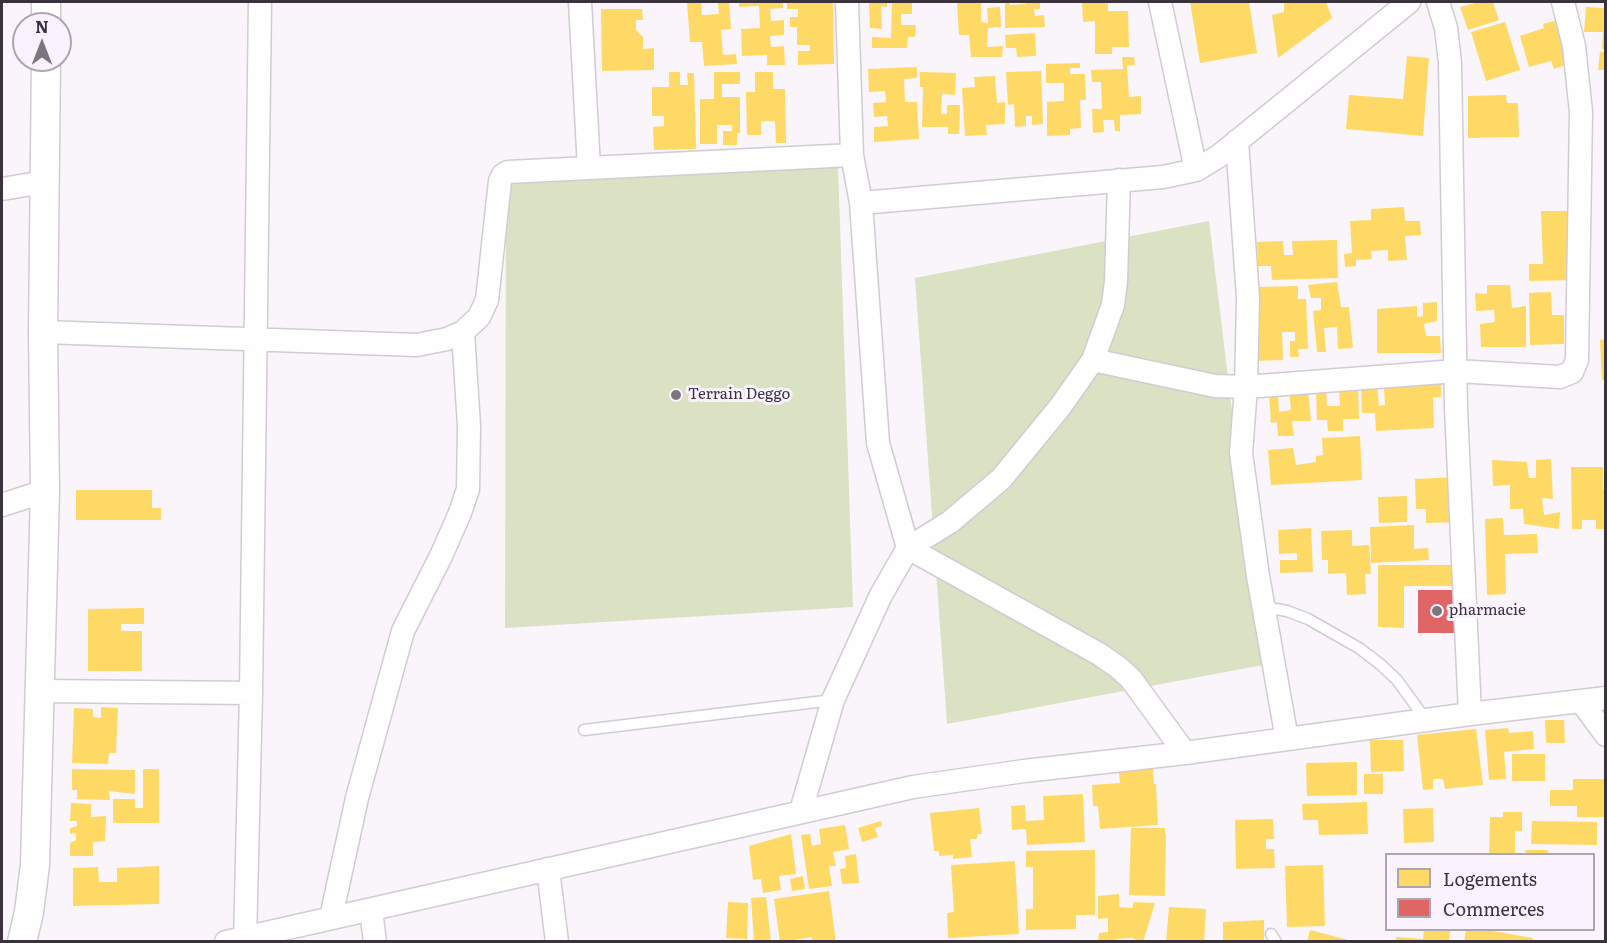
<!DOCTYPE html>
<html>
<head>
<meta charset="utf-8">
<style>
  body { margin:0 }
  #map { position:relative; width:1607px; height:943px; overflow:hidden; background:#f9f5fa; font-family:Literata,serif }
  canvas { display:block }
  .frame { position:absolute; inset:0; border:3px solid #3a323c; pointer-events:none }
  .legend { position:absolute; left:1385px; top:853px; width:210px; height:78px; box-sizing:border-box; background:#faf2fd; border:2px solid #ada5b0; margin:0; padding:8px 10px; list-style:none; font-size:18px; color:#3a323c }
  .legend li { display:flex; align-items:center; gap:12px; height:30px }
  .legend b { width:30px; border:2px solid #ada5b0 }
  .north { position:absolute; left:12px; top:12px; width:60px; height:60px; box-sizing:border-box; background:#faf2fd; border:2px solid #ada5b0; border-radius:50%; rotate:0deg; font-size:16px; font-weight:700; line-height:24px; text-align:center; color:#3a323c }
  .north::after { content:''; display:block; margin:auto; width:21px; height:27px; background:#7d767e; clip-path:polygon(50% 0,100% 100%,50% 72%,0 100%) }
</style>
</head>
<body>
<div id="map">
<canvas width="1607" height="943"></canvas>
<div class="frame"></div>
<ul class="legend">
<li><b style="height:16px;background:#ffd966"></b>Logements</li>
<li><b style="height:16px;background:#e06666"></b>Commerces</li>
</ul>
<div class="north">N</div>
</div>
<script>
const ctx = document.querySelector('canvas').getContext('2d');
ctx.lineJoin = 'round';
function fillPath(path, color) { ctx.fillStyle = color; ctx.fill(path, 'evenodd'); }
const shape = rows => new Path2D(rows.map(r => 'M' + r).join(''));
function trace(path, color, width, dash) { ctx.strokeStyle = color; ctx.lineWidth = width; ctx.lineCap = dash ? 'butt' : 'round'; ctx.setLineDash(dash || []); ctx.stroke(path); }
function label(font, color, halo, rows, align = 'center') {
  ctx.font = font + ' Literata,serif'; ctx.lineWidth = 6; ctx.setLineDash([]); ctx.textBaseline = 'middle'; ctx.strokeStyle = halo; ctx.fillStyle = color; for (const [text, x, y, turn = 0] of rows) {
    ctx.save(); ctx.translate(x, y); ctx.rotate((+turn || 0) * Math.PI / 180); ctx.textAlign = isNaN(turn) ? turn : align; if (halo) ctx.strokeText(text, 0, 0); ctx.fillText(text, 0, 0); ctx.restore();
  }
}
fillPath(shape([
  [838,166,853,607,505,628,506,183],
  [1209,221,1263,665,947,724,915,278]
]), '#dbe1c3');
fillPath(shape([
  [687,2,701,2,702,15,719,14,718,2,729,2,731,29,721,30,723,55,736,54,737,64,704,66,702,42,690,42],
  [739,2,783,2,783,8,770,9,771,21,784,20,784,35,770,36,771,47,784,46,785,65,767,65,767,55,742,56,741,29,760,28,759,6,739,7],
  [787,2,833,2,834,64,798,65,798,51,810,51,810,45,797,45,797,27,790,27,790,17,798,17,798,9,787,9],
  [869,2,887,2,887,7,881,6,882,29,870,28],
  [892,2,912,2,912,14,901,14,901,25,916,25,915,37,908,37,907,48,872,48,872,37,891,38],
  [957,2,981,2,981,22,988,23,987,8,1000,7,1001,27,988,28,987,47,1003,46,1002,57,971,57,969,35,959,35],
  [1005,2,1010,2,1010,5,1025,4,1025,2,1040,2,1040,9,1034,9,1035,16,1044,15,1045,27,1005,28],
  [1082,2,1108,2,1108,11,1128,11,1129,47,1112,47,1112,54,1095,54,1095,21,1083,22],
  [1190,2,1249,2,1257,53,1200,63],
  [1292,2,1326,2,1332,18,1278,58,1272,15,1284,12,1284,3],
  [1479,2,1493,2,1499,20,1468,30,1460,7],
  [1586,7,1606,8,1606,49,1602,49,1603,32,1584,32],
  [601,9,642,9,643,20,636,20,636,30,643,37,643,49,654,48,654,70,602,71],
  [1561,19,1574,62,1554,69,1551,61,1529,67,1520,36,1544,28,1543,24],
  [1505,22,1520,70,1486,81,1471,32],
  [1035,33,1036,56,1017,57,1016,48,1006,48,1005,35],
  [1600,52,1606,52,1606,70,1598,70],
  [1407,56,1429,58,1423,136,1346,129,1349,95,1403,99],
  [1122,57,1134,57,1135,65,1127,65,1129,97,1141,96,1141,114,1120,115,1120,131,1115,131,1114,120,1103,120,1104,132,1093,133,1092,109,1102,109,1101,82,1092,82,1091,70,1123,69],
  [1080,63,1080,68,1070,68,1070,74,1085,74,1086,100,1080,100,1081,128,1070,129,1070,135,1047,136,1047,102,1064,101,1064,83,1046,83,1046,64],
  [917,67,917,78,904,79,905,102,917,102,919,139,874,142,874,127,888,126,887,116,874,117,873,103,886,102,885,91,869,92,868,69],
  [1041,71,1043,124,1032,125,1032,116,1026,116,1026,126,1015,127,1014,104,1008,105,1006,72],
  [669,72,680,72,680,85,688,85,687,73,694,73,696,149,654,150,653,127,664,126,664,116,652,116,652,87,669,87],
  [714,72,740,72,740,84,722,84,722,97,740,97,740,133,737,133,737,145,723,145,723,131,732,131,732,125,717,125,717,144,700,144,700,99,714,99],
  [755,72,773,72,773,89,785,89,786,143,776,143,775,121,761,121,761,135,747,135,746,92,755,92],
  [920,72,956,73,955,95,942,94,941,114,947,114,947,105,960,105,959,134,948,134,948,127,922,127,923,87,920,87],
  [995,76,997,103,1005,102,1005,124,986,125,987,135,965,136,962,88,975,87,974,77],
  [1506,95,1507,103,1518,103,1519,137,1468,138,1468,96],
  [1404,207,1405,221,1420,221,1421,235,1405,236,1407,260,1388,261,1388,250,1371,251,1372,259,1356,260,1356,266,1345,267,1344,254,1352,253,1350,221,1371,220,1371,209],
  [1541,211,1575,211,1576,241,1567,241,1568,255,1577,280,1529,281,1529,264,1543,264],
  [1337,240,1338,278,1272,280,1271,266,1258,266,1257,242,1283,241,1284,255,1293,255,1292,241],
  [1337,282,1341,307,1349,307,1353,348,1338,349,1337,327,1324,328,1326,352,1317,352,1313,311,1321,310,1321,298,1311,298,1308,285],
  [1487,285,1510,285,1512,308,1526,306,1526,347,1481,347,1480,324,1495,322,1494,310,1476,311,1475,293,1487,294],
  [1298,286,1298,299,1306,299,1308,349,1298,349,1299,357,1290,357,1290,341,1295,341,1295,332,1282,332,1283,360,1256,361,1253,287],
  [1551,292,1552,315,1564,315,1564,344,1530,345,1529,293],
  [1437,302,1437,321,1424,324,1426,336,1440,336,1441,353,1377,353,1377,309,1417,306,1417,317,1423,316,1423,303],
  [1606,339,1606,380,1602,380,1600,340],
  [1441,380,1441,397,1433,397,1434,428,1376,431,1375,413,1362,413,1361,387,1377,386,1379,406,1385,405,1384,388,1423,386,1423,381],
  [1358,386,1359,419,1343,419,1343,431,1328,431,1327,420,1317,420,1316,388,1326,388,1327,406,1340,406,1339,388],
  [1308,390,1311,421,1292,421,1294,436,1278,436,1277,422,1271,423,1269,393,1278,394,1279,412,1291,410,1289,392],
  [1360,436,1362,480,1271,485,1268,450,1293,448,1296,465,1316,462,1316,456,1323,455,1322,438],
  [1551,459,1553,499,1542,498,1544,515,1560,512,1559,529,1524,524,1523,509,1510,509,1510,485,1493,486,1492,460,1527,462,1529,478,1536,478,1536,460],
  [1571,467,1603,467,1603,489,1606,489,1606,529,1596,529,1596,520,1582,520,1582,529,1572,529],
  [1459,477,1460,522,1426,523,1426,509,1416,509,1415,479],
  [76,490,152,490,152,508,161,508,161,520,76,520],
  [1407,496,1407,522,1379,523,1378,497],
  [1503,518,1504,535,1537,534,1538,553,1505,554,1506,594,1487,595,1485,519],
  [1414,525,1414,549,1428,548,1429,560,1371,563,1370,527],
  [1311,528,1313,572,1280,573,1280,560,1297,560,1297,553,1279,554,1278,530],
  [1352,530,1352,546,1369,545,1371,574,1365,574,1366,594,1347,595,1346,573,1328,574,1328,560,1322,560,1321,531],
  [1378,565,1455,565,1455,586,1404,586,1404,628,1378,627],
  [144,608,144,624,121,624,121,631,142,631,142,671,88,671,88,609],
  [101,707,118,708,116,753,109,753,108,764,72,763,74,708,93,709,93,717,101,718],
  [1545,720,1564,720,1565,743,1546,743],
  [1508,728,1509,733,1533,731,1534,749,1504,752,1506,779,1489,780,1485,730],
  [1476,729,1483,785,1445,789,1443,779,1433,779,1433,789,1423,790,1417,735],
  [1370,740,1403,740,1404,771,1371,772],
  [1512,754,1545,754,1545,781,1512,781],
  [1357,762,1357,795,1307,796,1306,763],
  [1153,768,1154,784,1156,784,1158,825,1100,829,1098,806,1093,806,1092,785,1120,783,1119,772],
  [72,769,135,770,135,794,109,791,110,800,77,799,77,790,72,790],
  [143,769,159,769,159,823,113,823,113,799,135,799,135,808,143,808],
  [1364,774,1383,774,1383,794,1364,794],
  [1573,779,1606,779,1606,817,1577,817,1577,806,1550,806,1550,790,1573,790],
  [1083,794,1085,842,1027,845,1026,829,1012,830,1011,806,1025,805,1026,821,1044,820,1043,796],
  [1367,802,1368,834,1319,835,1318,820,1303,820,1302,804],
  [71,803,91,804,91,817,106,816,105,841,93,842,93,856,70,856,70,843,76,840,76,833,70,834,70,828,77,826,77,821,70,821],
  [979,808,982,834,977,834,977,839,970,839,972,857,953,859,953,855,939,856,939,851,934,851,930,813],
  [1433,808,1434,842,1404,843,1403,809],
  [1503,812,1522,812,1522,831,1515,831,1515,854,1489,854,1490,817,1503,817],
  [1273,819,1274,839,1266,839,1266,849,1274,849,1275,868,1236,869,1235,820],
  [881,821,882,826,875,828,878,837,862,842,858,828],
  [1532,821,1597,822,1597,845,1531,844],
  [845,825,849,849,833,852,836,866,829,866,832,886,809,889,801,835,810,834,812,846,821,844,819,829],
  [1131,828,1165,828,1165,834,1166,834,1165,896,1129,895],
  [791,834,796,874,779,876,781,890,763,893,761,879,753,880,749,846],
  [1095,850,1095,915,1076,915,1076,929,1026,930,1026,909,1033,909,1033,867,1026,867,1026,851],
  [1525,850,1548,850,1548,854,1526,854],
  [856,854,859,883,842,884,840,869,846,868,845,856],
  [1015,861,1019,934,948,938,947,913,954,912,951,865],
  [1323,865,1325,926,1287,927,1285,866],
  [159,866,159,904,73,906,73,868,98,867,99,882,117,882,117,868],
  [803,876,805,889,792,891,790,879],
  [829,891,836,942,812,942,812,937,793,940,793,942,780,942,774,899],
  [1119,894,1119,907,1132,908,1134,902,1155,903,1143,942,1132,938,1116,939,1115,942,1098,942,1099,933,1108,932,1108,918,1098,919,1098,896],
  [766,897,771,942,754,942,751,898],
  [728,902,748,903,747,939,726,938],
  [1169,907,1206,909,1204,942,1166,942],
  [1264,920,1264,941,1223,942,1223,922],
  [1310,930,1352,941,1352,942,1307,942],
  [1424,930,1450,930,1449,942,1396,942,1396,937,1423,939],
  [1466,930,1487,930,1533,938,1532,942,1464,942]
]), '#ffd966');
fillPath(shape([
  [1418,590,1456,590,1456,633,1418,633]
]), '#e06666');
const service = shape([
  [1264,607,1287,611,1308,619,1359,648,1380,664,1397,680,1426,720],
  [584,730,833,700],
  [1271,934,1276,942]
]);
const minor = shape([
  [580,2,589,168],
  [1160,2,1196,170],
  [1438,2,1446,28,1450,63,1456,408,1470,714],
  [1237,141,1248,298,1246,387,1241,453,1258,576,1287,739],
  [1119,180,1116,281,1113,305,1093,360,1060,407,1001,479,950,522,908,548,1099,654,1118,667,1131,679,1185,753],
  [2,189,44,182],
  [861,203,1163,177,1196,170,1219,156,1409,2],
  [43,332,417,345,447,339,463,332,479,317,487,300,500,181,503,175,508,172,852,155],
  [1093,360,1215,386,1246,387,1456,371,1560,377,1572,372,1577,360,1581,112,1574,46,1563,2],
  [2,505,45,491],
  [39,691,251,693],
  [1581,701,1606,735],
  [801,811,833,700,881,595,908,548,878,443,861,203,852,155,847,2],
  [548,869,557,942],
  [371,910,375,942],
  [331,917,357,798,403,631,441,556,460,513,468,489,469,426,463,332],
  [226,942,913,787,1024,771,1185,753,1470,714,1606,698],
  [245,942,251,693,260,2]
]);
const tertiary = shape([
  [46,24,46,2],
  [22,942,29,912,35,865,45,491,43,332,46,60]
]);
trace(service, '#d1ccd3', 13);
trace(minor, '#d1ccd3', 25);
trace(tertiary, '#d1ccd3', 31);
trace(service, '#fefefe', 10);
trace(minor, '#fefefe', 22);
trace(tertiary, '#fefefe', 28);
for (const [x, y, r, color] of [
  [676,395,6,"#7d767e"],
  [1437,611,6,"#7d767e"]
]) { const dot = new Path2D(); dot.arc(x, y, r, 0, 2 * Math.PI); ctx.fillStyle = color; ctx.fill(dot); trace(dot, '#faf2fd', 2); }
label('15px', '#3a323c', '#faf2fd', [
  ["Terrain Deggo",688,395],
  ["pharmacie",1449,611]
], 'left');
</script>
</body>
</html>
